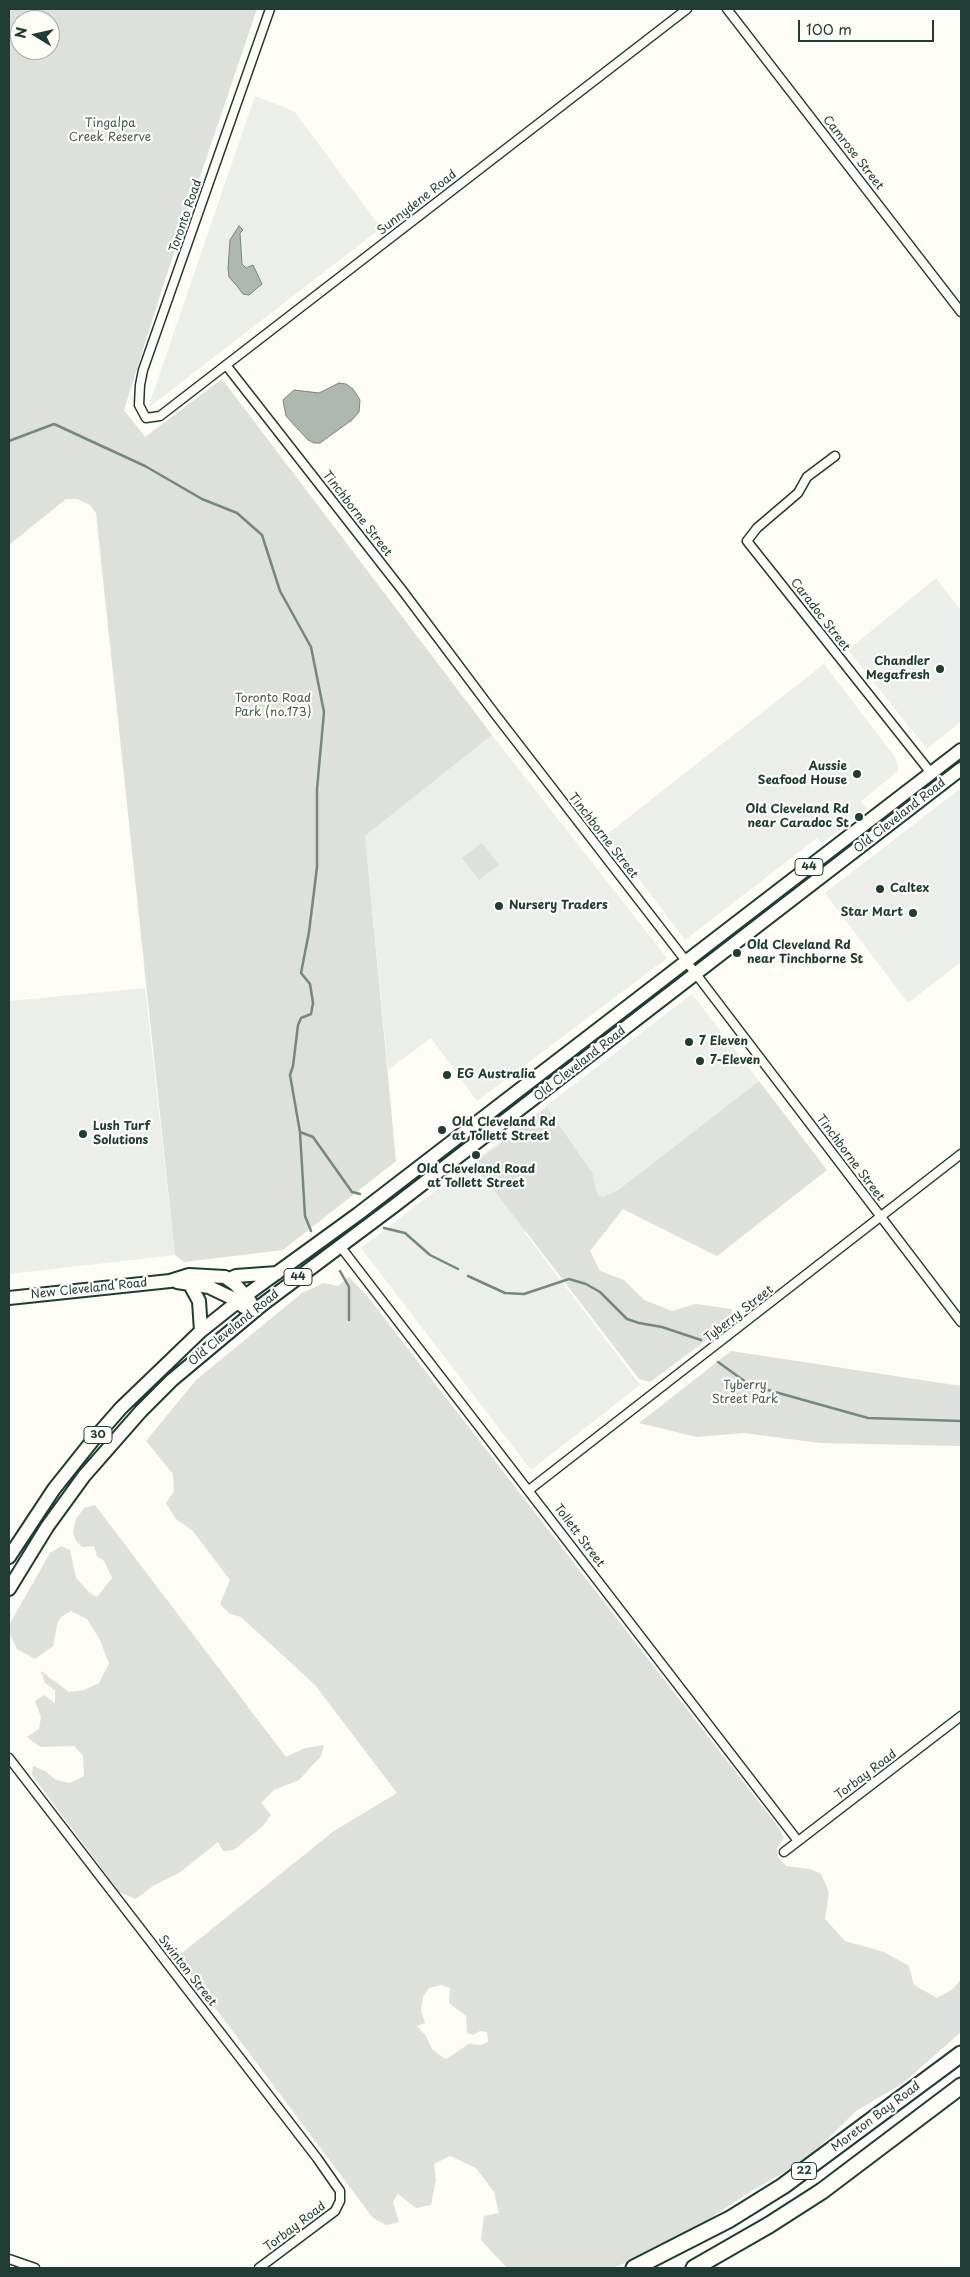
<!DOCTYPE html>
<html>
<head>
<meta charset="utf-8">
<style>
  body { margin:0 }
  #map { position:relative; width:970px; height:2277px; overflow:hidden; background:#fdfcf7; font-family:"Playpen Sans",sans-serif }
  canvas { display:block }
  .frame { position:absolute; inset:0; border:10px solid #1f3d34; pointer-events:none }
  .north { position:absolute; left:10px; top:10px; width:50px; height:50px; box-sizing:border-box; background:#fdfcf7; border:1px solid #a4b0a9; border-radius:50%; rotate:279deg; font-size:14px; font-weight:700; line-height:20px; text-align:center; color:#1f3d34 }
  .north::after { content:''; display:block; margin:auto; width:18px; height:22px; background:#1f3d34; clip-path:polygon(50% 0,100% 100%,50% 72%,0 100%) }
  .scale { position:absolute; left:798px; top:20px; width:136px; height:22px; box-sizing:border-box; border:2px solid #1f3d34; border-top:0; padding-left:6px; font-size:15px; line-height:18px; white-space:nowrap; color:#1f3d34; -webkit-text-stroke:4px #fdfcf7; paint-order:stroke }
</style>
</head>
<body>
<div id="map">
<canvas width="970" height="2277"></canvas>
<div class="frame"></div>
<div class="north">N</div>
<div class="scale">100 m</div>
</div>
<script>
const ctx = document.querySelector('canvas').getContext('2d');
ctx.lineJoin = 'round';
function fillPath(path, color) { ctx.fillStyle = color; ctx.fill(path, 'evenodd'); }
const shape = rows => new Path2D(rows.map(r => 'M' + r).join(''));
function trace(path, color, width, dash) { ctx.strokeStyle = color; ctx.lineWidth = width; ctx.lineCap = dash ? 'butt' : 'round'; ctx.setLineDash(dash || []); ctx.stroke(path); }
function label(font, color, halo, rows, align = 'center') {
  ctx.font = font + ' "Playpen Sans",sans-serif'; ctx.lineWidth = 4.5; ctx.setLineDash([]); ctx.textBaseline = 'middle'; ctx.strokeStyle = halo; ctx.fillStyle = color; for (const [text, x, y, turn = 0] of rows) {
    ctx.save(); ctx.translate(x, y); ctx.rotate((+turn || 0) * Math.PI / 180); ctx.textAlign = isNaN(turn) ? turn : align; if (halo) ctx.strokeText(text, 0, 0); ctx.fillText(text, 0, 0); ctx.restore();
  }
}
fillPath(shape([
  [255,96,294,111,381,228,148,408],
  [936,578,961,611,961,721,927,749,848,650],
  [824,664,895,757,898,764,898,771,861,801,867,809,822,843,817,838,685,940,606,835],
  [492,735,667,958,477,1101,431,1038,388,1070,365,836],
  [961,788,961,962,908,1003,825,893],
  [145,988,175,1255,9,1274,9,1001],
  [692,994,759,1081,606,1199,524,1232,640,1385,531,1470,361,1248]
]), '#eceee9');
fillPath(shape([
  [9,9,257,9,165,280,124,410,145,437,222,379,492,735,365,836,396,1161,283,1250,184,1262,175,1255,96,513,90,505,77,499,66,499,9,545],
  [20,20,50,20,50,50,20,50],
  [482,843,499,865,479,880,462,858],
  [759,1081,827,1170,717,1256,623,1209,590,1251,600,1271,624,1280,644,1300,672,1311,696,1304,732,1309,731,1322,650,1382,639,1379,474,1164,547,1108,593,1174,595,1188,599,1196,604,1197,618,1190],
  [349,1277,368,1297,779,1828,784,1838,777,1848,778,1857,786,1866,810,1869,821,1874,829,1892,825,1919,845,1941,884,1952,909,1966,914,1985,937,1998,953,1989,961,1979,961,2032,902,2084,856,2111,807,2159,750,2192,677,2240,613,2268,507,2268,481,2240,484,2216,499,2213,494,2192,476,2168,450,2156,434,2164,436,2180,431,2205,416,2208,398,2194,393,2202,399,2222,386,2225,373,2218,177,1957,334,1831,397,1793,315,1685,241,1617,230,1614,220,1604,230,1580,192,1530,176,1519,166,1503,174,1491,173,1474,146,1441,196,1380,302,1293,324,1283,338,1286],
  [441,1985,450,1988,449,2003,466,2016,467,2033,473,2035,480,2031,487,2032,488,2042,481,2045,469,2044,446,2059,438,2054,432,2049,426,2036,417,2026,425,2023,421,2011,423,1997,429,1988],
  [731,1351,961,1386,961,1446,820,1443,744,1433,697,1437,639,1423],
  [95,1505,286,1757,305,1748,324,1745,321,1756,299,1780,274,1790,261,1803,271,1815,263,1826,234,1850,223,1851,218,1842,179,1873,153,1886,136,1899,119,1892,32,1775,33,1766,45,1771,56,1780,70,1783,84,1776,83,1756,74,1746,40,1747,27,1737,39,1729,41,1717,35,1701,44,1695,55,1703,55,1690,45,1683,41,1671,69,1692,84,1690,99,1683,109,1664,100,1640,87,1619,71,1611,61,1617,57,1625,53,1646,35,1659,17,1649,9,1632,9,1625,50,1553,61,1546,70,1550,76,1578,91,1594,97,1597,112,1578,104,1561,97,1556,94,1546,82,1547,76,1541,73,1532,76,1519,84,1508]
]), '#dde0db');
const water = shape([
  [239,226,243,230,240,233,242,264,246,268,253,265,262,284,249,295,243,294,237,286,229,277,228,268,230,240,239,226],
  [339,383,346,384,353,389,360,400,359,412,352,420,320,443,314,443,308,440,286,416,283,400,294,390,319,393,339,383]
]);
fillPath(water, '#aeb8b1');
trace(water, '#75877f', 1);
trace(shape([
  [9,441,54,424,145,466,202,499,237,513,262,535,280,591,311,647,324,712,317,789,317,867,309,932,301,973,310,984,313,1003,311,1014,301,1018,298,1025,293,1066,290,1075,300,1132,305,1216,311,1231],
  [300,1132,313,1137,352,1192,360,1194],
  [384,1228,405,1233,430,1255,458,1269],
  [340,1271,349,1287,349,1320],
  [468,1276,505,1293,524,1294,569,1279,586,1284,600,1292,627,1319,639,1323,662,1327,701,1340],
  [718,1362,750,1385,868,1418,961,1421]
]), '#75877f', 2.5);
const street = shape([
  [270,9,143,370,140,385,139,405,146,418,160,416,687,9],
  [727,9,961,312],
  [226,365,402,590,495,714,696,974,961,1322],
  [835,456,807,477,798,493,757,528,747,541,931,773],
  [340,1246,798,1841],
  [529,1490,961,1154],
  [9,1758,317,2158,340,2191,340,2201,335,2211,259,2268],
  [784,1852,961,1716],
  [9,2259,35,2268]
]);
const primary = shape([
  [229,1279,236,1276,277,1273],
  [177,1282,209,1287,230,1297,244,1307],
  [189,1283,199,1301,201,1331],
  [9,1298,170,1281,189,1275,225,1277,235,1284,250,1301],
  [9,1557,54,1489,93,1440,121,1408,201,1331,245,1296,358,1214,961,750],
  [9,1589,47,1527,84,1476,141,1411,172,1380,263,1304,394,1206,961,769]
]);
const highway = shape([
  [634,2268,730,2219,783,2186,961,2054],
  [694,2268,769,2225,822,2191,961,2086]
]);
trace(street, '#1f3d34', 11);
trace(primary, '#1f3d34', 16);
trace(highway, '#1f3d34', 19);
trace(street, '#fdfcf7', 8);
trace(primary, '#fdfcf7', 12);
trace(highway, '#fdfcf7', 15);
for (const [x, y, r, color] of [
  [940,669,5,"#1f3d34"],
  [857,774,5,"#1f3d34"],
  [859,817,5,"#1f3d34"],
  [880,889,5,"#1f3d34"],
  [499,906,5,"#1f3d34"],
  [913,913,5,"#1f3d34"],
  [737,953,5,"#1f3d34"],
  [689,1042,5,"#1f3d34"],
  [700,1061,5,"#1f3d34"],
  [447,1075,5,"#1f3d34"],
  [442,1130,5,"#1f3d34"],
  [83,1134,5,"#1f3d34"],
  [476,1155,5,"#1f3d34"]
]) { const dot = new Path2D(); dot.arc(x, y, r, 0, 2 * Math.PI); ctx.fillStyle = color; ctx.fill(dot); trace(dot, '#fdfcf7', 2); }
for (const [x, y, w] of [
  [809,867,28],
  [298,1277,28],
  [98,1435,28],
  [804,2171,25]
]) { const box = new Path2D(); box.roundRect(x - w / 2, y - 8.5, w, 17, 4); ctx.fillStyle = '#fdfcf7'; ctx.fill(box); trace(box, '#1f3d34', 1); }
label('bold 11px', '#1f3d34', null, [
  ["44",809,867],
  ["44",298,1277],
  ["30",98,1435],
  ["22",804,2171]
]);
label('12px', '#455e55', '#fdfcf7', [
  ["Tingalpa",110,124],
  ["Creek Reserve",110,138],
  ["Toronto Road",273,699],
  ["Park (no.173)",273,713],
  ["Tyberry",745,1386],
  ["Street Park",745,1400]
]);
label('12px', '#1f3d34', '#fdfcf7', [
  ["Camrose Street",853,153,52],
  ["Sunnydene Road",417,203,-38],
  ["Toronto Road",186,216,-71],
  ["Tinchborne Street",357,514,52],
  ["Caradoc Street",820,615,52],
  ["Old Cleveland Road",900,816,-38],
  ["Tinchborne Street",603,836,52],
  ["Old Cleveland Road",580,1064,-38],
  ["Tinchborne Street",850,1158,53],
  ["New Cleveland Road",89,1289,-6],
  ["Tyberry Street",739,1314,-38],
  ["Old Cleveland Road",234,1328,-39],
  ["Tollett Street",579,1536,53],
  ["Torbay Road",866,1775,-37],
  ["Swinton Street",187,1971,52],
  ["Moreton Bay Road",876,2117,-37],
  ["Torbay Road",295,2227,-37]
]);
label('bold 12px', '#1f3d34', '#fdfcf7', [
  ["Chandler",930,662,"right"],
  ["Megafresh",930,676,"right"],
  ["Aussie",847,767,"right"],
  ["Seafood House",847,781,"right"],
  ["Old Cleveland Rd",849,810,"right"],
  ["near Caradoc St",849,824,"right"],
  ["Caltex",890,889],
  ["Nursery Traders",509,906],
  ["Star Mart",903,913,"right"],
  ["Old Cleveland Rd",747,946],
  ["near Tinchborne St",747,960],
  ["7 Eleven",699,1042],
  ["7-Eleven",710,1061],
  ["EG Australia",457,1075],
  ["Old Cleveland Rd",452,1123],
  ["at Tollett Street",452,1137],
  ["Lush Turf",93,1127],
  ["Solutions",93,1141],
  ["Old Cleveland Road",476,1170,"center"],
  ["at Tollett Street",476,1184,"center"]
], 'left');
</script>
</body>
</html>
